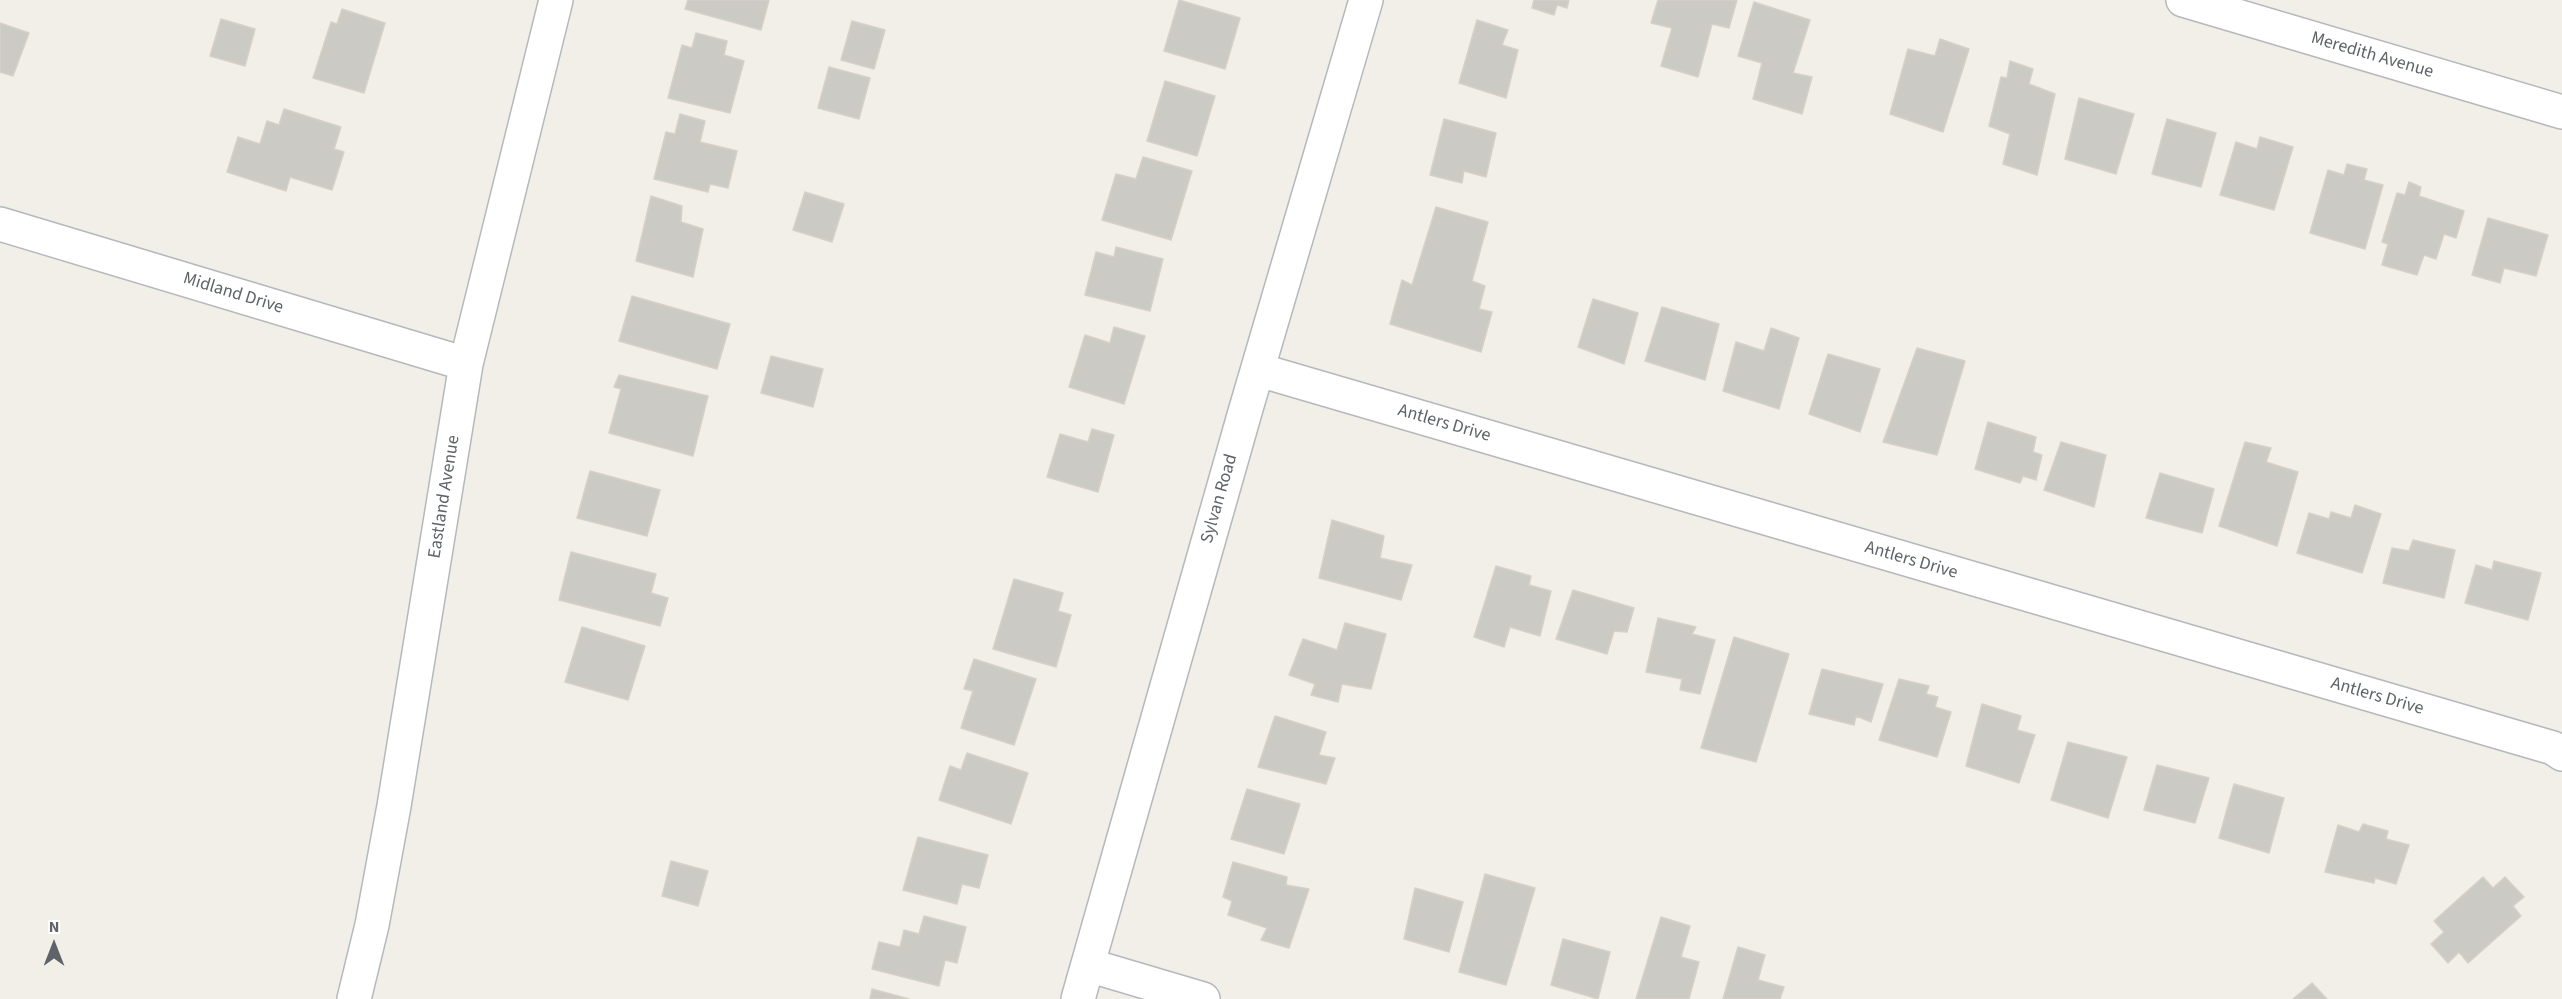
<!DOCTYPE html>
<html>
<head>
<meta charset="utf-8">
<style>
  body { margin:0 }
  #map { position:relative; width:2562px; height:999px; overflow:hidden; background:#f1efe8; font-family:"Source Sans 3",sans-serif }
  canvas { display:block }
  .north { position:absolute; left:24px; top:915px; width:60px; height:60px; -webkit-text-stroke:4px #fff; paint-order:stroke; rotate:0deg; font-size:16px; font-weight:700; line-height:24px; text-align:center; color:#5f6368 }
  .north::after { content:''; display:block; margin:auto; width:21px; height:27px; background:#5f6368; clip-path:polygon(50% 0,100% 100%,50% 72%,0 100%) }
</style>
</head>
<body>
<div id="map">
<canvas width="2562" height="999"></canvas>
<div class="north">N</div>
</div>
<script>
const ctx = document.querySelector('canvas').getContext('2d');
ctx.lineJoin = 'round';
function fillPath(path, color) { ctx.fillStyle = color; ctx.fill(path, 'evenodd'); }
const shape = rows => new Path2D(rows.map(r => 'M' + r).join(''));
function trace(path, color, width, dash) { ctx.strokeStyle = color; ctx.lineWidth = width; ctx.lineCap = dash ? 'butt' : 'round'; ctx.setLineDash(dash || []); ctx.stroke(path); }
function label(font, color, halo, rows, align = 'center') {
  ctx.font = font + ' "Source Sans 3",sans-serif'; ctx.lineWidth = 6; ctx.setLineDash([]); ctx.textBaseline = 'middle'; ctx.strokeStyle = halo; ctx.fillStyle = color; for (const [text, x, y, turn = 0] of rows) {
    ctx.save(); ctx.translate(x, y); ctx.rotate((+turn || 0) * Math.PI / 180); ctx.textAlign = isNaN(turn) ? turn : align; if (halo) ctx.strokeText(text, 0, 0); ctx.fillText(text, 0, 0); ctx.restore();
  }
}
const building = shape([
  [688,0,769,0,761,30,685,9,688,0],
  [1179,0,1240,18,1225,69,1164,51,1179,0],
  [1534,0,1569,0,1567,8,1557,5,1554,15,1532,8,1534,0],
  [1658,0,1737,0,1729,28,1712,24,1698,77,1661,66,1672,28,1651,23,1658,0],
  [1754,2,1810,20,1793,73,1812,77,1802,114,1753,99,1762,63,1738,56,1754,2],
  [342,9,385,23,364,93,313,78,331,22,337,24,342,9],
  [221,19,255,29,245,66,210,56,221,19],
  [1477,20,1508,30,1502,45,1518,50,1506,98,1459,83,1477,20],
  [852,21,885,30,874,69,841,60,852,21],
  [0,23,29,33,13,76,0,72,0,23],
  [696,33,727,41,724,55,744,61,730,113,668,98,682,45,692,48,696,33],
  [1940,39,1969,49,1943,132,1890,114,1908,49,1935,56,1940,39],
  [2010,61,2033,69,2029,84,2055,94,2037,175,2003,164,2010,134,1989,126,2001,77,2007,78,2010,61],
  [829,67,870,78,859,119,818,108,829,67],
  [1165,81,1215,96,1197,156,1147,141,1165,81],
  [2079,98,2134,114,2116,174,2065,159,2079,98],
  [284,109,341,127,334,149,344,152,332,190,290,177,286,191,227,172,238,137,260,144,267,121,279,125,284,109],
  [680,114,705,121,700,142,737,151,728,188,710,184,708,192,654,179,666,132,675,134,680,114],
  [1444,119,1496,133,1486,177,1464,171,1462,183,1430,175,1444,119],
  [2167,119,2216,133,2201,187,2152,174,2167,119],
  [2260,137,2293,147,2274,210,2220,195,2236,142,2257,149,2260,137],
  [1143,157,1192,171,1171,240,1102,220,1116,174,1136,179,1143,157],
  [2347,164,2367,169,2364,180,2383,185,2365,249,2310,233,2328,170,2344,175,2347,164],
  [2409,182,2421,187,2419,196,2464,211,2456,238,2444,234,2436,259,2424,255,2417,275,2382,265,2388,244,2382,242,2397,193,2405,195,2409,182],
  [805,192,844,204,832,242,793,230,805,192],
  [651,196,682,206,681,222,703,229,693,277,636,261,651,196],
  [1436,207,1488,222,1472,281,1485,286,1479,309,1492,312,1481,352,1390,324,1402,280,1412,285,1436,207],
  [2488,218,2548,235,2536,276,2504,268,2500,283,2472,275,2488,218],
  [1116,247,1163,259,1150,311,1085,295,1096,252,1114,257,1116,247],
  [632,296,730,324,717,369,619,341,632,296],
  [1593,299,1638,313,1624,364,1578,347,1593,299],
  [1662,307,1719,324,1705,380,1645,361,1662,307],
  [1114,327,1145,336,1124,404,1069,387,1085,335,1110,343,1114,327],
  [1771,328,1799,338,1779,409,1723,391,1736,342,1764,351,1771,328],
  [1917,348,1965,361,1937,455,1883,442,1917,348],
  [1828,354,1880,369,1860,432,1809,414,1828,354],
  [771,356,823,369,813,407,761,393,771,356],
  [619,375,708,396,693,456,609,433,621,389,614,387,619,375],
  [1988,422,2036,437,2033,452,2042,455,2036,480,2023,476,2020,483,1975,469,1988,422],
  [1092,429,1114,435,1098,492,1047,477,1060,434,1088,442,1092,429],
  [2061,442,2106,455,2094,507,2044,490,2061,442],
  [2245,442,2271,448,2266,462,2298,472,2277,546,2219,526,2245,442],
  [590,471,660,490,647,536,577,518,590,471],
  [2160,473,2214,489,2202,533,2146,518,2160,473],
  [2355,505,2381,514,2362,573,2297,553,2309,513,2329,519,2331,512,2351,518,2355,505],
  [1332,520,1384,536,1380,558,1412,565,1401,600,1319,578,1332,520],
  [2413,540,2455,550,2444,598,2383,583,2392,548,2409,551,2413,540],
  [571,552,656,574,651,593,668,598,660,626,559,600,571,552],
  [2494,561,2541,573,2528,620,2465,603,2476,565,2492,570,2494,561],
  [1496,566,1531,576,1529,585,1551,591,1540,636,1510,627,1504,647,1474,637,1496,566],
  [1014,579,1063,593,1058,611,1071,615,1056,667,993,649,1014,579],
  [1573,590,1634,608,1627,632,1614,631,1607,654,1556,639,1573,590],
  [1658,618,1696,627,1692,634,1715,640,1700,694,1680,690,1682,679,1646,672,1658,618],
  [1345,623,1386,634,1371,689,1342,684,1338,702,1311,695,1315,684,1289,675,1303,639,1337,650,1345,623],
  [582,627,645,646,628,700,565,682,582,627],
  [1734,637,1789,654,1756,762,1701,748,1734,637],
  [974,659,1036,679,1014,745,961,728,973,691,964,689,974,659],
  [1822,669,1883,684,1871,722,1856,716,1854,725,1809,714,1822,669],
  [1899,679,1929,686,1926,694,1938,697,1935,707,1951,712,1937,757,1879,740,1899,679],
  [1982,704,2021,716,2017,730,2035,735,2019,783,1966,766,1982,704],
  [1275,716,1326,732,1319,755,1335,758,1326,784,1258,767,1275,716],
  [2068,742,2127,757,2108,818,2051,800,2068,742],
  [967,753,1028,773,1011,824,939,800,950,766,961,770,967,753],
  [2157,765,2209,778,2195,823,2144,810,2157,765],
  [2234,784,2284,798,2269,853,2219,838,2234,784],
  [1247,789,1300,804,1284,854,1231,839,1247,789],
  [2363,824,2388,831,2386,839,2409,845,2396,884,2375,878,2374,883,2325,872,2338,825,2359,832,2363,824],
  [918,837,988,855,979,888,962,884,957,904,903,890,918,837],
  [671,861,708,871,698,906,662,896,671,861],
  [1233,862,1287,877,1286,885,1309,889,1289,948,1261,940,1267,928,1228,915,1232,901,1223,897,1233,862],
  [1485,874,1535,888,1506,985,1459,972,1485,874],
  [2483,877,2493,888,2505,877,2524,897,2513,906,2521,916,2468,963,2459,952,2448,963,2431,944,2444,932,2434,921,2483,877],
  [1415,888,1463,902,1449,952,1404,939,1415,888],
  [924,916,966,927,957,963,945,960,939,986,872,969,879,942,900,947,904,930,919,934,924,916],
  [1661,917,1690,926,1681,957,1699,962,1689,999,1636,999,1661,917],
  [1563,939,1610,952,1598,999,1551,985,1563,939],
  [1738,947,1765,955,1758,980,1784,987,1780,999,1723,999,1738,947],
  [2312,983,2327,999,2293,999,2312,983],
  [872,989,909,999,870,999,872,989]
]);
fillPath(building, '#cccac5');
trace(building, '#d6d1c6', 1.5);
const minor = shape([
  [2183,0,2562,112],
  [0,224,466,364],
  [1259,370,2553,748,2562,754],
  [1088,965,1203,999],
  [354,999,372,925,394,806,466,364,556,0],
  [1078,999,1245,412,1366,0]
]);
trace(minor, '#b5b8bc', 36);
trace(minor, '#fff', 33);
label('18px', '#5f6368', '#fff', [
  ["Meredith Avenue",2372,56,16],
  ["Midland Drive",233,294,17],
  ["Antlers Drive",1444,424,16],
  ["Eastland Avenue",445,497,-81],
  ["Sylvan Road",1220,499,-74],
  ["Antlers Drive",1911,561,16],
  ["Antlers Drive",2377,697,16]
]);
</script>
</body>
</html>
